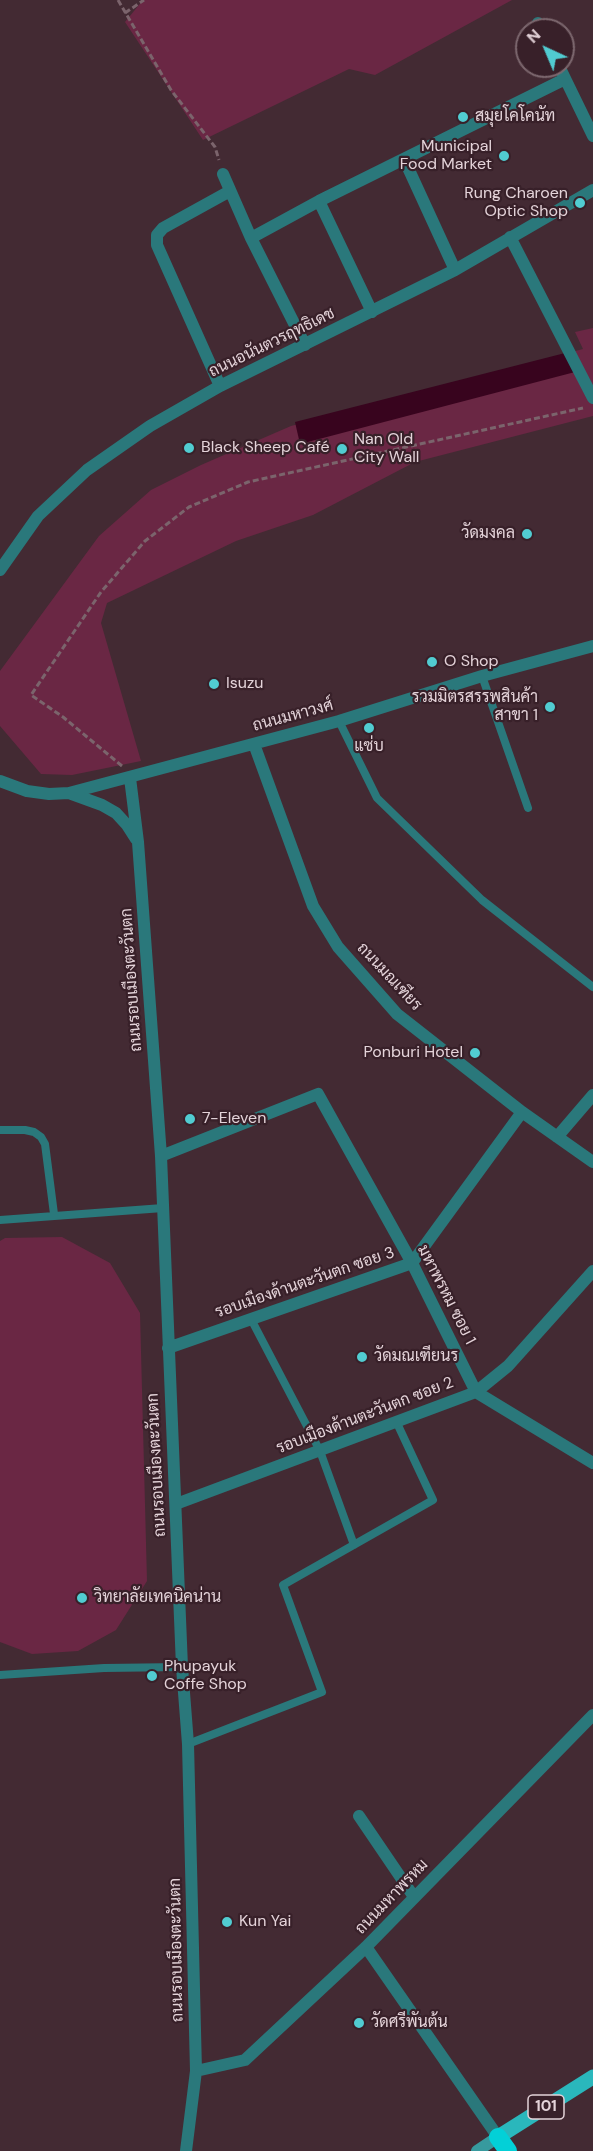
<!DOCTYPE html>
<html>
<head>
<meta charset="utf-8">
<style>
  body { margin:0 }
  #map { position:relative; width:593px; height:2151px; overflow:hidden; background:#432a33; font-family:"DM Sans",sans-serif }
  canvas { display:block }
  .north { position:absolute; left:515px; top:18px; width:60px; height:60px; box-sizing:border-box; background:#382029; border:2px solid #7d686f; border-radius:50%; rotate:316deg; font-size:16px; font-weight:700; line-height:24px; text-align:center; color:#e4d3d9 }
  .north::after { content:''; display:block; margin:auto; width:21px; height:27px; background:#51ccd1; clip-path:polygon(50% 0,100% 100%,50% 72%,0 100%) }
</style>
</head>
<body>
<div id="map">
<canvas width="593" height="2151"></canvas>
<div class="north">N</div>
</div>
<script>
const ctx = document.querySelector('canvas').getContext('2d');
ctx.lineJoin = 'round';
function fillPath(path, color) { ctx.fillStyle = color; ctx.fill(path, 'evenodd'); }
const shape = rows => new Path2D(rows.map(r => 'M' + r).join(''));
function trace(path, color, width, dash) { ctx.strokeStyle = color; ctx.lineWidth = width; ctx.lineCap = dash ? 'butt' : 'round'; ctx.setLineDash(dash || []); ctx.stroke(path); }
function label(font, color, halo, rows, align = 'center') {
  ctx.font = font + ' "DM Sans",Sarabun,sans-serif'; ctx.lineWidth = 4.5; ctx.setLineDash([]); ctx.textBaseline = 'middle'; ctx.strokeStyle = halo; ctx.fillStyle = color; for (const [text, x, y, turn = 0] of rows) {
    ctx.save(); ctx.translate(x, y); ctx.rotate((+turn || 0) * Math.PI / 180); ctx.textAlign = isNaN(turn) ? turn : align; if (halo) ctx.strokeText(text, 0, 0); ctx.fillText(text, 0, 0); ctx.restore();
  }
}
fillPath(shape([
  [143,0,512,0,375,75,349,69,203,140,125,22],
  [593,328,593,416,415,462,313,515,236,541,107,603,101,623,141,761,72,775,41,774,0,726,0,671,99,536,151,490,201,465,291,426,583,349,575,332],
  [62,1237,110,1263,140,1313,147,1581,116,1630,78,1651,32,1654,0,1642,0,1241,5,1238]
]), '#6a2744');
fillPath(shape([
  [569,352,575,372,300,444,295,422]
]), '#38041e');
trace(shape([
  [118,0,171,90,215,147,219,160],
  [125,13,144,0],
  [122,766,63,717,31,695,101,592,145,541,189,507,248,482,583,408]
]), '#7b646c', 3, [6, 3]);
trace(shape([
  [482,676,528,808],
  [339,721,377,798,482,900,593,987],
  [0,1130,25,1130,34,1132,41,1137,45,1144,54,1214],
  [0,1220,163,1208],
  [251,1319,320,1451,354,1545],
  [0,1675,104,1668,182,1667],
  [188,1744,322,1692,283,1585,433,1500,396,1421]
]), '#2a787b', 8);
trace(shape([
  [538,23,541,30],
  [559,66,593,136],
  [404,159,455,270],
  [223,174,251,238,305,345],
  [319,201,372,312],
  [510,237,593,398],
  [251,238,319,201,565,79],
  [220,386,157,245,157,235,163,228,230,191],
  [0,570,38,516,87,470,150,426,220,386,455,270,593,190],
  [254,744,313,906,338,947,397,1014,522,1112,593,1162],
  [130,778,138,842,161,1156,182,1667,188,1744,196,2071,186,2151],
  [0,781,27,791,49,794,69,793,339,721,482,676,593,646],
  [69,793,102,805,116,813,127,825,136,839],
  [557,1137,593,1095],
  [161,1156,318,1094,412,1263,476,1392,593,1463],
  [168,1348,412,1263,522,1112],
  [176,1504,476,1392,508,1366,593,1271],
  [359,1816,414,1897],
  [366,1947,498,2137],
  [196,2071,245,2060,366,1947,593,1715]
]), '#2a787b', 12);
trace(shape([
  [477,2151,498,2137]
]), '#379a9e', 12);
trace(shape([
  [498,2137,593,2077]
]), '#2ab7bc', 15);
trace(shape([
  [498,2137,508,2151]
]), '#03d0d7', 18);
for (const [x, y, r, color] of [
  [463,117,6,"#51ccd1"],
  [504,156,6,"#51ccd1"],
  [580,203,6,"#51ccd1"],
  [189,448,6,"#51ccd1"],
  [342,449,6,"#51ccd1"],
  [527,534,6,"#51ccd1"],
  [432,662,6,"#51ccd1"],
  [214,684,6,"#51ccd1"],
  [550,707,6,"#51ccd1"],
  [369,728,6,"#51ccd1"],
  [475,1053,6,"#51ccd1"],
  [190,1119,6,"#51ccd1"],
  [362,1357,6,"#51ccd1"],
  [82,1598,6,"#51ccd1"],
  [152,1676,6,"#51ccd1"],
  [227,1922,6,"#51ccd1"],
  [359,2023,6,"#51ccd1"]
]) { const dot = new Path2D(); dot.arc(x, y, r, 0, 2 * Math.PI); ctx.fillStyle = color; ctx.fill(dot); trace(dot, '#382029', 2); }
for (const [x, y, w] of [
  [546,2107,36]
]) { const box = new Path2D(); box.roundRect(x - w / 2, y - 12, w, 24, 4.5); ctx.fillStyle = '#382029'; ctx.fill(box); trace(box, '#e4d3d9', 1.5); }
label('bold 15px', '#e4d3d9', null, [
  ["101",546,2107]
]);
label('16px', '#e4d3d9', '#382029', [
  ["สมุยโคโคนัท",475,117],
  ["Municipal",492,147,"right"],
  ["Food Market",492,165,"right"],
  ["Rung Charoen",568,194,"right"],
  ["Optic Shop",568,212,"right"],
  ["Nan Old",354,440],
  ["City Wall",354,458],
  ["Black Sheep Café",201,448],
  ["วัดมงคล",515,534,"right"],
  ["O Shop",444,662],
  ["Isuzu",226,684],
  ["รวมมิตรสรรพสินค้า",538,698,"right"],
  ["สาขา 1",538,716,"right"],
  ["แซ่บ",369,747,"center"],
  ["Ponburi Hotel",463,1053,"right"],
  ["7-Eleven",202,1119],
  ["วัดมณเฑียนร",374,1357],
  ["วิทยาลัยเทคนิคน่าน",94,1598],
  ["Phupayuk",164,1667],
  ["Coffe Shop",164,1685],
  ["Kun Yai",239,1922],
  ["วัดศรีพันต้น",371,2023]
], 'left');
label('16px', '#e4d3d9', '#382029', [
  ["ถนนอนันตวรฤทธิเดช",272,343,-26],
  ["ถนนมหาวงศ์",293,716,-15],
  ["ถนนมณเฑียร",389,977,47],
  ["ถนนรอบเมืองตะวันตก",132,980,-94],
  ["รอบเมืองด้านตะวันตก ซอย 3",305,1283,-19],
  ["มหาพรหม ซอย 1",446,1295,63],
  ["รอบเมืองด้านตะวันตก ซอย 2",365,1416,-21],
  ["ถนนรอบเมืองตะวันตก",157,1465,-93],
  ["ถนนมหาพรหม",392,1897,-46],
  ["ถนนรอบเมืองตะวันตก",177,1950,-91]
]);
</script>
</body>
</html>
